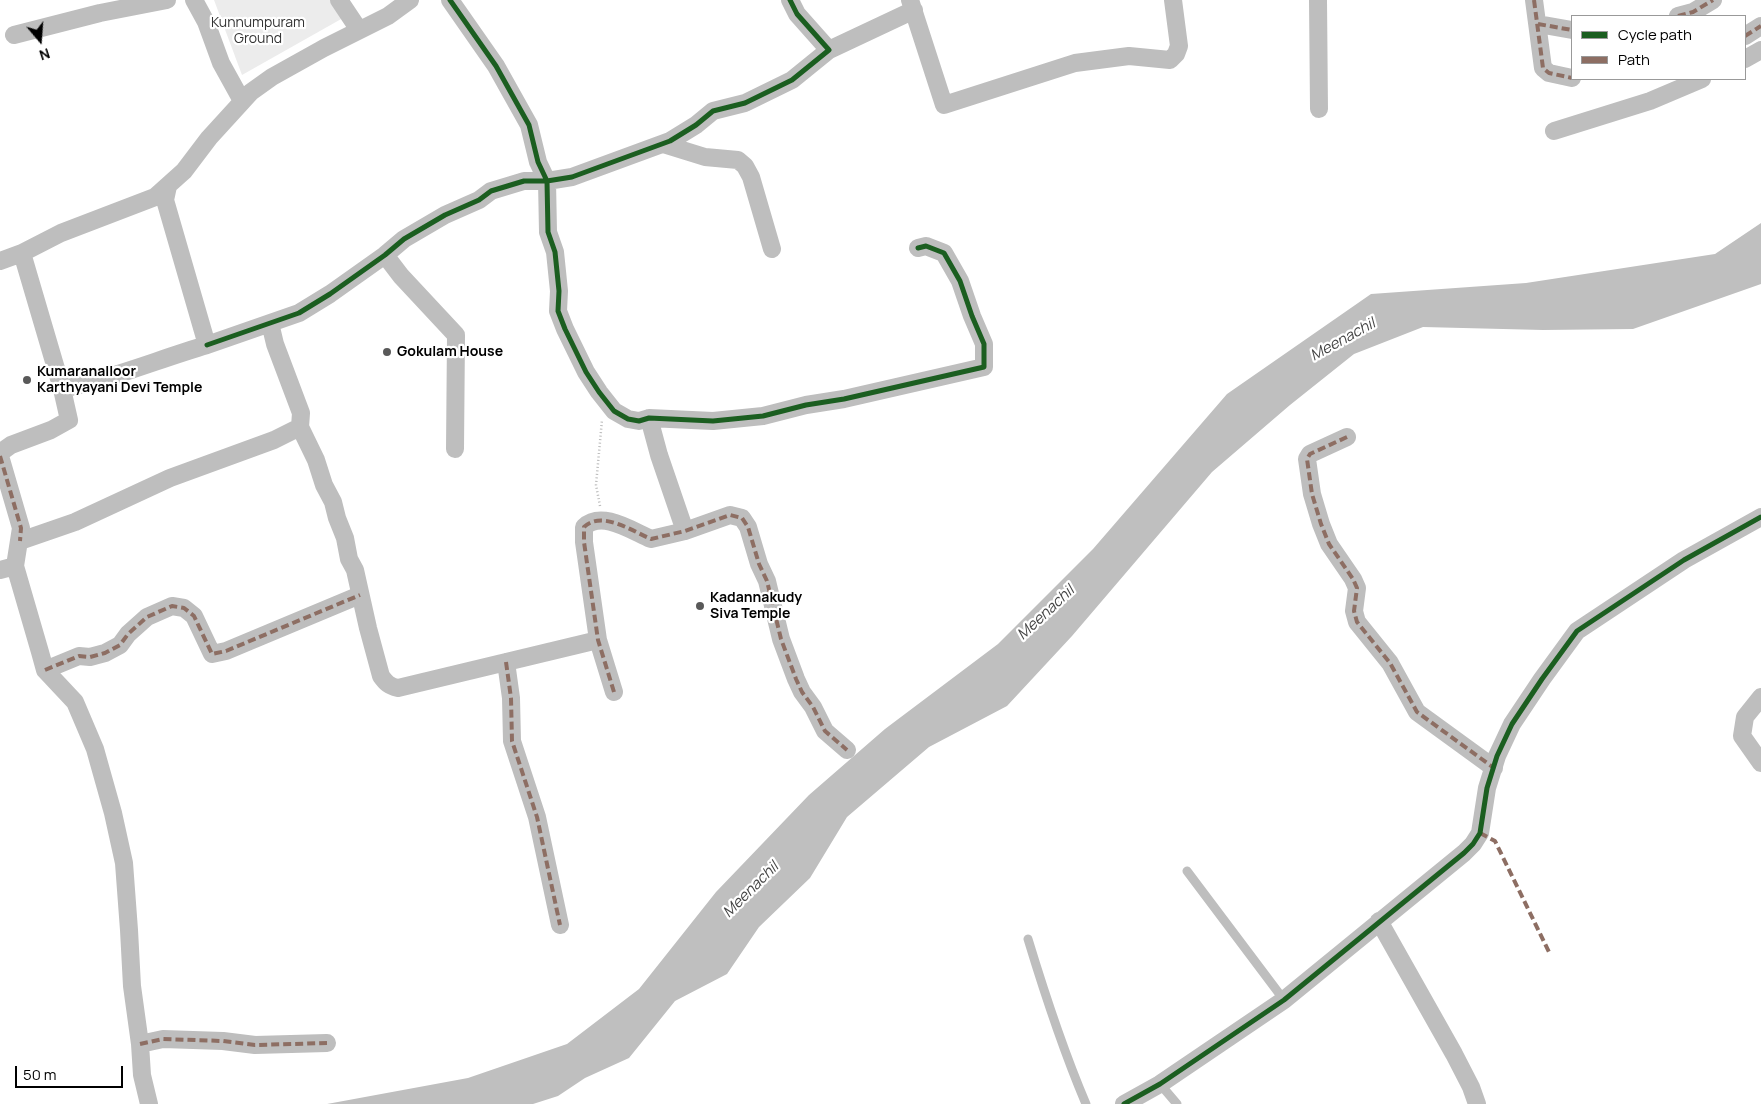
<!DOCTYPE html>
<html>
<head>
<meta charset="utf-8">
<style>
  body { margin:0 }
  #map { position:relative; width:1761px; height:1104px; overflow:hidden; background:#fff; font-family:Manrope,sans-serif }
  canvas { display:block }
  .legend { position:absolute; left:1571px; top:15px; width:175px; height:65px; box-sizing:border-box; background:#fff; border:1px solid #999; margin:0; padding:6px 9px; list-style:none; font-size:15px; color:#000 }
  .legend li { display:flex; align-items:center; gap:10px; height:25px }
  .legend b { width:25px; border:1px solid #999 }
  .north { position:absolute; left:15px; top:15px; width:50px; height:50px; -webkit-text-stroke:4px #fff; paint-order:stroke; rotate:162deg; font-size:14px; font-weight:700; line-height:20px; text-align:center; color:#000 }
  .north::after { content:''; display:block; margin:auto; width:18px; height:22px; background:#000; clip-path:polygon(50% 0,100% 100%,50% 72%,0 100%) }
  .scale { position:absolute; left:15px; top:1066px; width:108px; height:22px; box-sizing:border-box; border:2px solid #000; border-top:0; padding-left:6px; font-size:15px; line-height:18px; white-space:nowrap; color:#000; -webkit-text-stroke:4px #fff; paint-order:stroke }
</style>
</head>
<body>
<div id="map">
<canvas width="1761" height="1104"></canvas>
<ul class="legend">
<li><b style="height:6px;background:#1b5e20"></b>Cycle path</li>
<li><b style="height:6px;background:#8d6e63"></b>Path</li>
</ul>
<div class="north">N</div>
<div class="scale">50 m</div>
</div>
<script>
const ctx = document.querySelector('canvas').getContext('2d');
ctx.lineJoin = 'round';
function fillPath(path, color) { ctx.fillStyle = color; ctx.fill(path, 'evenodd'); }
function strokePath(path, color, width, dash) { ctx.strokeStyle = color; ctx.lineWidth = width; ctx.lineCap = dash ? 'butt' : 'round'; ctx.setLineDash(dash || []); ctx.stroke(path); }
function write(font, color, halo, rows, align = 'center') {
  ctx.font = font + ' Manrope,sans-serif'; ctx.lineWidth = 4.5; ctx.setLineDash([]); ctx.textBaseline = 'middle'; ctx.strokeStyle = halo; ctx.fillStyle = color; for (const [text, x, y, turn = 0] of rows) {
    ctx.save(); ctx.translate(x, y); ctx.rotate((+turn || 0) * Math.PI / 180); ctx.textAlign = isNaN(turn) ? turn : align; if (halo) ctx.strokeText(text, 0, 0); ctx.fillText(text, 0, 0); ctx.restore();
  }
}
fillPath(new Path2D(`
  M214 0H334L343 18 242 75Z`), '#ececec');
fillPath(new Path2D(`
  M1761 223V284L1633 329 1543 330 1423 327 1354 354 1290 405 1212 472 1072 636 1007 706 929 747 847 817 810 878 759 927 727 974 675 1001 629 1058 585 1078 558 1096 533 1104H327L468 1078 567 1044 639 989 716 892 809 795 885 729 998 644 1093 549 1227 394 1371 294 1526 283 1715 254Z`), '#bfbfbf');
strokePath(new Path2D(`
  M600 506 596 485 602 420`), '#b9b9b9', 2.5, [1, 2.5]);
strokePath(new Path2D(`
  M1187 871 1284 1000
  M1028 939C1045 995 1063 1050 1086 1104
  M1160 1084 1177 1104`), '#bebebe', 9);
strokePath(new Path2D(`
  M194 0 206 22 221 63 242 101
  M339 0 359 30
  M450 0 496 66 529 125 538 162 547 181 548 232 555 252 559 291 558 311 565 329 586 372 599 392 614 411 628 419 639 421 649 418 713 421 763 416 806 405 844 399 984 367V344L972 316 960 281 944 253 926 246 918 248
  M910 0 944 105 1075 63 1129 56 1170 60 1176 54 1179 46 1173 0
  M1318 0 1319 109
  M1534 0 1543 68 1549 73 1572 78
  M1678 16 1693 12 1713 0
  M1538 24 1572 30
  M14 35 100 13 167 0
  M1745 36 1761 26
  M829 50 914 10
  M1745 59 1761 50
  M1554 131 1650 101 1702 79
  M663 144 705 157 738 160 745 166 751 177 772 249
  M385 255 401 276 456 335 455 449
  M0 261 22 253
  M207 345 299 313 330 294 385 255 404 239 445 215 479 200 491 191 524 181H547L572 177 670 141 696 125 713 111 745 103 792 80 829 50 797 14 790 0
  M62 389C112 379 159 359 207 345L165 200 168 186
  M649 418 659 455 685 531
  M300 427 316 460 324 485 333 502 337 518 345 538 349 559 355 570 368 628 381 676C386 683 389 686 398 688L598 640
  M1347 437 1310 454 1307 459 1312 494 1321 524 1329 544 1353 579 1357 588 1354 611 1357 622 1390 663 1417 712 1494 768
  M0 453 11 445 51 430 69 420 62 389 22 253 61 233 155 197 184 171 209 138 251 92 272 77 324 48 388 16 410 0
  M0 456 21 528 15 566 40 652 45 670 75 702 95 749 113 813 124 863 129 930 132 986 140 1044 142 1075 149 1104
  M20 541 75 522 170 478 274 440 300 427 301 413 275 344 270 323
  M0 570 15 566
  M506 662 511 698 512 741 537 817 560 925
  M45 670 79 656 90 657 105 653 120 645 128 634 147 617 172 606 184 608 194 616 212 654 226 651 360 595
  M614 692 598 640 584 542V527C602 510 632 531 651 539L685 531 730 515 742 518 748 527 759 564 767 581 781 639 796 679 802 692 813 707 825 731 847 750
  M1761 697 1745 717 1742 736 1761 763
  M1379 921 1454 1054 1471 1087 1477 1104
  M140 1044 163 1039 223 1041 255 1045 327 1043
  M1124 1104 1160 1084 1284 1000 1464 853 1473 844 1480 833 1487 788 1497 756 1512 724 1542 679 1577 631 1684 560 1761 517`), '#bebebe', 18);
strokePath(new Path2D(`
  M1534 0 1543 68 1549 73 1572 78
  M1678 16 1693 12 1713 0
  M1538 24 1572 30
  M1745 36 1761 26
  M1347 437 1310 454 1307 459 1312 494 1321 524 1329 544 1353 579 1357 588 1354 611 1357 622 1390 663 1417 712 1494 768
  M0 456 21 528 20 541
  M506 662 511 698 512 741 537 817 560 925
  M45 670 79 656 90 657 105 653 120 645 128 634 147 617 172 606 184 608 194 616 212 654 226 651 360 595
  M614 692 598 640 584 542V527C602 510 632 531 651 539L685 531 730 515 742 518 748 527 759 564 767 581 781 639 796 679 802 692 813 707 825 731 847 750
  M1480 833 1495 841 1549 952
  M140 1044 163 1039 223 1041 255 1045 327 1043`), '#8d6e63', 4, [8, 4]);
strokePath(new Path2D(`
  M450 0 496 66 529 125 538 162 547 181 548 232 555 252 559 291 558 311 565 329 586 372 599 392 614 411 628 419 639 421 649 418 713 421 763 416 806 405 844 399 984 367V344L972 316 960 281 944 253 926 246 918 248
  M207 345 299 313 330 294 385 255 404 239 445 215 479 200 491 191 524 181H547L572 177 670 141 696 125 713 111 745 103 792 80 829 50 797 14 790 0
  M1124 1104 1160 1084 1284 1000 1464 853 1473 844 1480 833 1487 788 1497 756 1512 724 1542 679 1577 631 1684 560 1761 517`), '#1b5e20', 5);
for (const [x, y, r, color] of [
  [387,352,5,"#595959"],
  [27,380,5,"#595959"],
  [700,606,5,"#595959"]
]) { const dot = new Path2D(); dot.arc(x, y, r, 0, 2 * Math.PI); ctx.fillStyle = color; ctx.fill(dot); strokePath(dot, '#fff', 2); }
write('14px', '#333', '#fff', [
  ["Kunnumpuram",258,23],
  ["Ground",258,39]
]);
write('bold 14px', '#000', '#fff', [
  ["Gokulam House",397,352],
  ["Kumaranalloor",37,372],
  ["Karthyayani Devi Temple",37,388],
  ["Kadannakudy",710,598],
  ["Siva Temple",710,614]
], 'left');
write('italic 15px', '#444', '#fff', [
  ["Meenachil",1343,340,-29],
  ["Meenachil",1046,613,-43],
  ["Meenachil",751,890,-45]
]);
</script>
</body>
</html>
